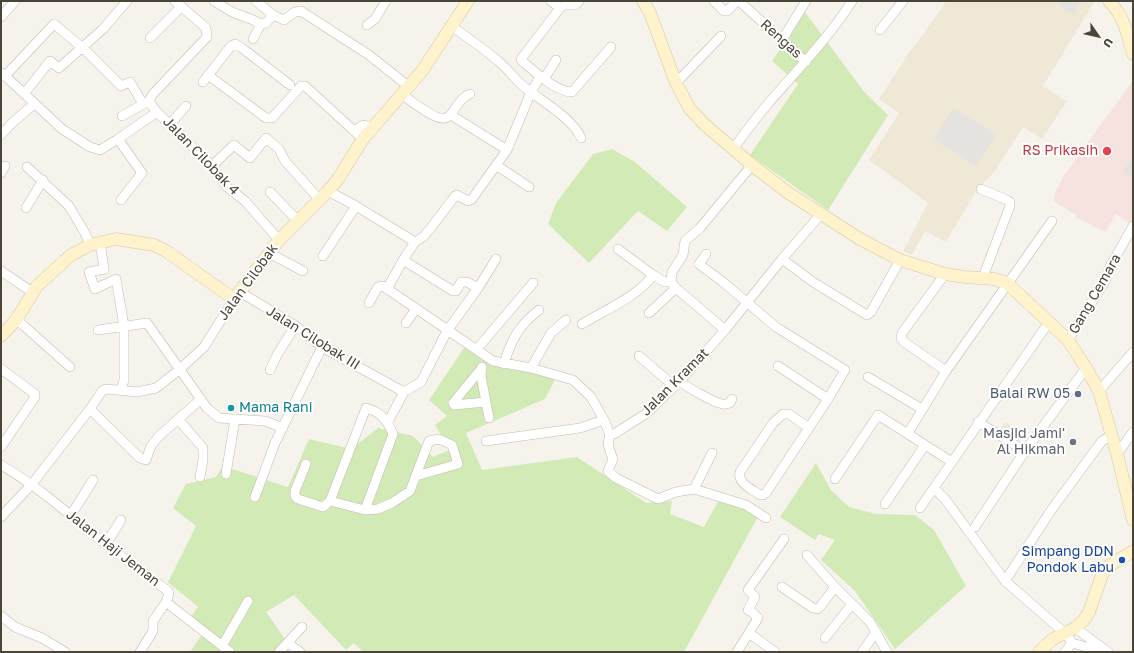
<!DOCTYPE html>
<html>
<head>
<meta charset="utf-8">
<style>
  body { margin:0 }
  #map { position:relative; width:1134px; height:653px; overflow:hidden; background:#f6f3ec; font-family:"Golos Text",sans-serif }
  canvas { display:block }
  .frame { position:absolute; inset:0; border:2px solid #4b4439; pointer-events:none }
  .north { position:absolute; left:1078px; top:16px; width:40px; height:40px; -webkit-text-stroke:3px #fff; paint-order:stroke; rotate:124deg; font-size:11px; font-weight:700; line-height:16px; text-align:center; color:#4b4439 }
  .north::after { content:''; display:block; margin:auto; width:14px; height:18px; background:#4b4439; clip-path:polygon(50% 0,100% 100%,50% 72%,0 100%) }
</style>
</head>
<body>
<div id="map">
<canvas width="1134" height="653"></canvas>
<div class="frame"></div>
<div class="north">U</div>
</div>
<script>
const ctx = document.querySelector('canvas').getContext('2d');
ctx.lineJoin = 'round';
function fillPath(path, color) { ctx.fillStyle = color; ctx.fill(path, 'evenodd'); }
function strokePath(path, color, width, dash) { ctx.strokeStyle = color; ctx.lineWidth = width; ctx.lineCap = dash ? 'butt' : 'round'; ctx.setLineDash(dash || []); ctx.stroke(path); }
function write(font, color, halo, rows, align = 'center') {
  ctx.font = font + ' "Golos Text",sans-serif'; ctx.lineWidth = 4; ctx.setLineDash([]); ctx.textBaseline = 'middle'; ctx.strokeStyle = halo; ctx.fillStyle = color; for (const [text, x, y, turn = 0] of rows) {
    ctx.save(); ctx.translate(x, y); ctx.rotate((+turn || 0) * Math.PI / 180); ctx.textAlign = isNaN(turn) ? turn : align; if (halo) ctx.strokeText(text, 0, 0); ctx.fillText(text, 0, 0); ctx.restore();
  }
}
fillPath(new Path2D(`
  M946 1H1095L1043 86 1067 101 1042 139 1023 127 995 171 976 191 946 242 925 231 912 255 903 251 928 203 869 160 899 113 879 99 910 51 923 35Z
  M1005 422 1021 432 1014 442 999 431Z`), '#efe8d6');
fillPath(new Path2D(`
  M1132 82 1133 85V223L1131 224 1116 214 1105 232 1075 217 1076 215 1053 201 1055 193 1065 174Z`), '#f6e3e0');
fillPath(new Path2D(`
  M805 12 865 93 888 115 828 210 750 155 798 84 772 61Z
  M612 149 635 162 687 207 667 231 638 211 589 263 548 224 556 203 593 154Z
  M468 342 497 361 558 374 545 399 466 433 482 470 577 457 646 503 672 501 670 514 704 527 720 498 761 511 684 652H363L354 643 346 650 294 595 266 612 285 639 277 652H190L205 630 190 618 198 607 168 582 196 526 173 508 186 484 216 477 223 466 288 487 309 439 351 449 378 428 413 436 433 457 450 450 435 425 447 416 429 400Z
  M816 463 831 490 849 507 876 514 915 515 934 530 966 586 895 649 855 591 821 560 835 540 819 534 815 540 780 517Z`), '#d2eab5');
fillPath(new Path2D(`
  M1060 1H1081L1074 14 1058 5Z
  M954 108 996 135 976 166 934 139Z
  M1133 157V178L1123 171Z`), '#e5e3e0');
const street = new Path2D(`
  M175 1 206 28 207 37 152 95 149 102 157 112 209 163 227 187 245 201 279 240
  M214 1 232 12 253 20 261 24
  M256 1 273 15 284 20 295 12 301 11 369 55 408 86
  M551 1 560 8
  M579 1 575 5H565L560 8 521 59 522 61C533 70 556 92 572 92L611 47
  M714 1 724 11H727L737 1
  M739 1 806 62
  M1 17 15 1
  M367 25 375 19 386 1
  M451 26C467 37 483 48 498 61 507 68 514 78 522 85 539 100 573 118 581 138
  M880 30 903 1
  M150 38 181 7
  M253 39 261 24 266 23 273 15
  M782 40 806 1
  M2 73 62 129 90 147 100 150 118 139 157 112
  M208 75 266 118H272L301 86H305L363 139
  M5 76 54 24 83 48 121 86 130 82 143 104
  M544 79 556 60
  M203 82 231 46 235 44 242 48 290 85
  M676 83 721 36
  M24 94 50 61 59 68 103 29 127 1
  M401 94C410 100 436 121 445 118 451 117 453 111 456 107 460 102 463 96 470 94
  M451 115 507 150
  M122 116 147 102
  M170 124 186 106
  M355 131 361 126 364 125 371 129
  M1 135 11 124 34 104
  M118 139 142 173 121 200
  M733 149C744 134 755 119 767 105 796 71 828 39 852 1
  M496 165 529 187
  M27 167 69 206 85 233 90 245
  M213 169 216 162 234 145 250 158 266 138 279 149 285 161 319 199
  M1 173 5 166
  M981 189 1007 200 1010 202V206L983 277
  M328 191 356 206 415 242
  M270 192 298 221
  M26 208 43 180
  M100 242 104 269 89 272 95 289 116 279 124 326V380L121 390
  M618 249 653 275
  M269 253 303 271
  M706 254 699 264 723 282 776 327 845 370 828 399 766 493 763 495H760C752 489 737 483 740 472L773 423 783 414H789L809 428
  M323 256 356 206
  M782 259 813 282 867 315 871 312 900 260
  M403 260 453 291H456L461 282H467L478 288
  M1 271 32 292
  M945 274 902 333 901 338 904 342 946 371
  M387 289 403 260 415 242 423 237 430 229 455 196 457 195 468 201 472 199 507 150 531 92 540 77
  M240 292 296 326 322 347 404 392
  M369 303 378 287 383 286 493 361 531 368 573 380 591 397 604 420 610 435 614 434 647 413 680 381 725 330 782 259 821 214
  M649 313 676 288
  M16 320 23 325 70 367
  M406 323 416 309
  M582 324C603 311 639 296 653 275L665 282H671
  M98 330 147 323 207 408 219 418 265 421 283 428
  M725 330 676 288 671 282 672 272 683 255 685 241 700 228 752 165
  M1068 340 1105 281 1110 267 1133 226
  M477 349 533 283
  M639 356 674 386
  M504 364C511 340 519 325 539 310
  M778 366 828 399
  M482 367 481 376 489 418
  M531 368 551 333 566 320
  M1 369 35 394V397L1 447
  M481 369 453 403 454 405 486 402
  M270 370 277 355 292 331
  M868 377 922 409
  M680 381C684 386 717 404 723 404 726 405 728 403 730 403L732 399
  M1099 391 1133 352
  M404 392 421 382 447 331 478 288 496 259
  M90 409 140 458 146 460 151 446 159 436 201 399
  M178 419 203 448V460L200 477
  M388 422 404 392
  M978 422 1025 451
  M908 433 946 371 1052 221
  M610 435C606 443 610 451 613 459L608 471 616 478 658 499 676 492 694 489 746 505 766 518
  M486 441 580 428 604 420
  M1117 454 1133 432
  M306 464 295 491V496L298 499 323 507 330 501 366 408C381 412 387 420 393 434L365 510
  M1 465C34 484 63 509 92 533 116 553 142 572 168 591L169 594 166 602 230 652
  M226 474 235 419
  M835 479 878 415 952 462
  M934 488 945 499 1005 581 1066 634 1072 643 1090 648 1095 652
  M694 489 712 453
  M255 497 275 443 322 347
  M330 501 365 510 378 509 392 503 410 491 429 441 439 439 452 445 458 464 416 476
  M885 504 925 445
  M920 508 1049 322
  M71 515 93 480
  M1 517 32 484 90 409 102 391 106 389 137 392 156 388 179 370 204 347 234 299
  M975 527 1025 451 1086 368
  M106 544 121 520
  M807 555 835 587 870 622 887 652
  M1005 581 1052 509 1096 449 1102 441 1112 435
  M782 587 813 608 817 609 820 607 835 587
  M1 616 15 627 42 638 65 652
  M1075 628 1108 652
  M749 633 775 652
  M825 638 852 604
  M288 643 300 652
  M222 646 248 601
  M140 652 153 631V621L166 602
  M279 652 302 627
  M737 652 758 618 752 612 748 610 755 597 748 590 784 539
  M862 652 876 632
  M1065 652 1072 643`);
const secondary = new Path2D(`
  M643 1 650 13 676 83 690 109 704 124 752 165 787 192 821 214 860 239 900 260 945 274 965 277 994 279 1007 283 1068 340 1086 368 1099 391 1117 454 1133 520
  M1109 1C1125 18 1127 33 1133 54
  M1 336 16 320 37 286 71 255 90 245 116 239 154 245 166 251 234 299 279 240 328 191 338 179 363 139 422 71 468 1
  M1039 652 1053 639 1075 628 1084 620 1089 612 1102 575 1107 567 1133 551`);
strokePath(street, '#c2bbae', 10);
strokePath(secondary, '#d6c79b', 13);
strokePath(street, '#fff', 9);
strokePath(secondary, '#fff3cd', 12);
for (const [x, y, r, color] of [
  [1107,151,5,"#e0444e"],
  [1078,394,4,"#5c6f8a"],
  [231,408,4,"#0f9aa8"],
  [1073,442,4,"#6b7280"],
  [1122,560,4,"#1a4fb4"]
]) { const dot = new Path2D(); dot.arc(x, y, r, 0, 2 * Math.PI); ctx.fillStyle = color; ctx.fill(dot); strokePath(dot, '#fff', 1.5); }
write('14px', '#4b4439', '#fff', [
  ["Rengas",781,39,42],
  ["Jalan Cilobak 4",201,156,46],
  ["Jalan Cilobak",248,282,-54],
  ["Gang Cemara",1095,294,-60],
  ["Jalan Cilobak III",313,338,32],
  ["Jalan Kramat",675,382,-45],
  ["Jalan Haji Jeman",113,548,38]
]);
write('14px', '#be3a42', '#fff', [
  ["RS Prikasih",1098,151]
], 'right');
write('14px', '#4e5e75', '#fff', [
  ["Balai RW 05",1070,394]
], 'right');
write('14px', '#0d838f', '#fff', [
  ["Mama Rani",239,408]
], 'left');
write('14px', '#5b616d', '#fff', [
  ["Masjid Jami'",1065,434],
  ["Al Hikmah",1065,450]
], 'right');
write('14px', '#164399', '#fff', [
  ["Simpang DDN",1114,552],
  ["Pondok Labu",1114,568]
], 'right');
</script>
</body>
</html>
